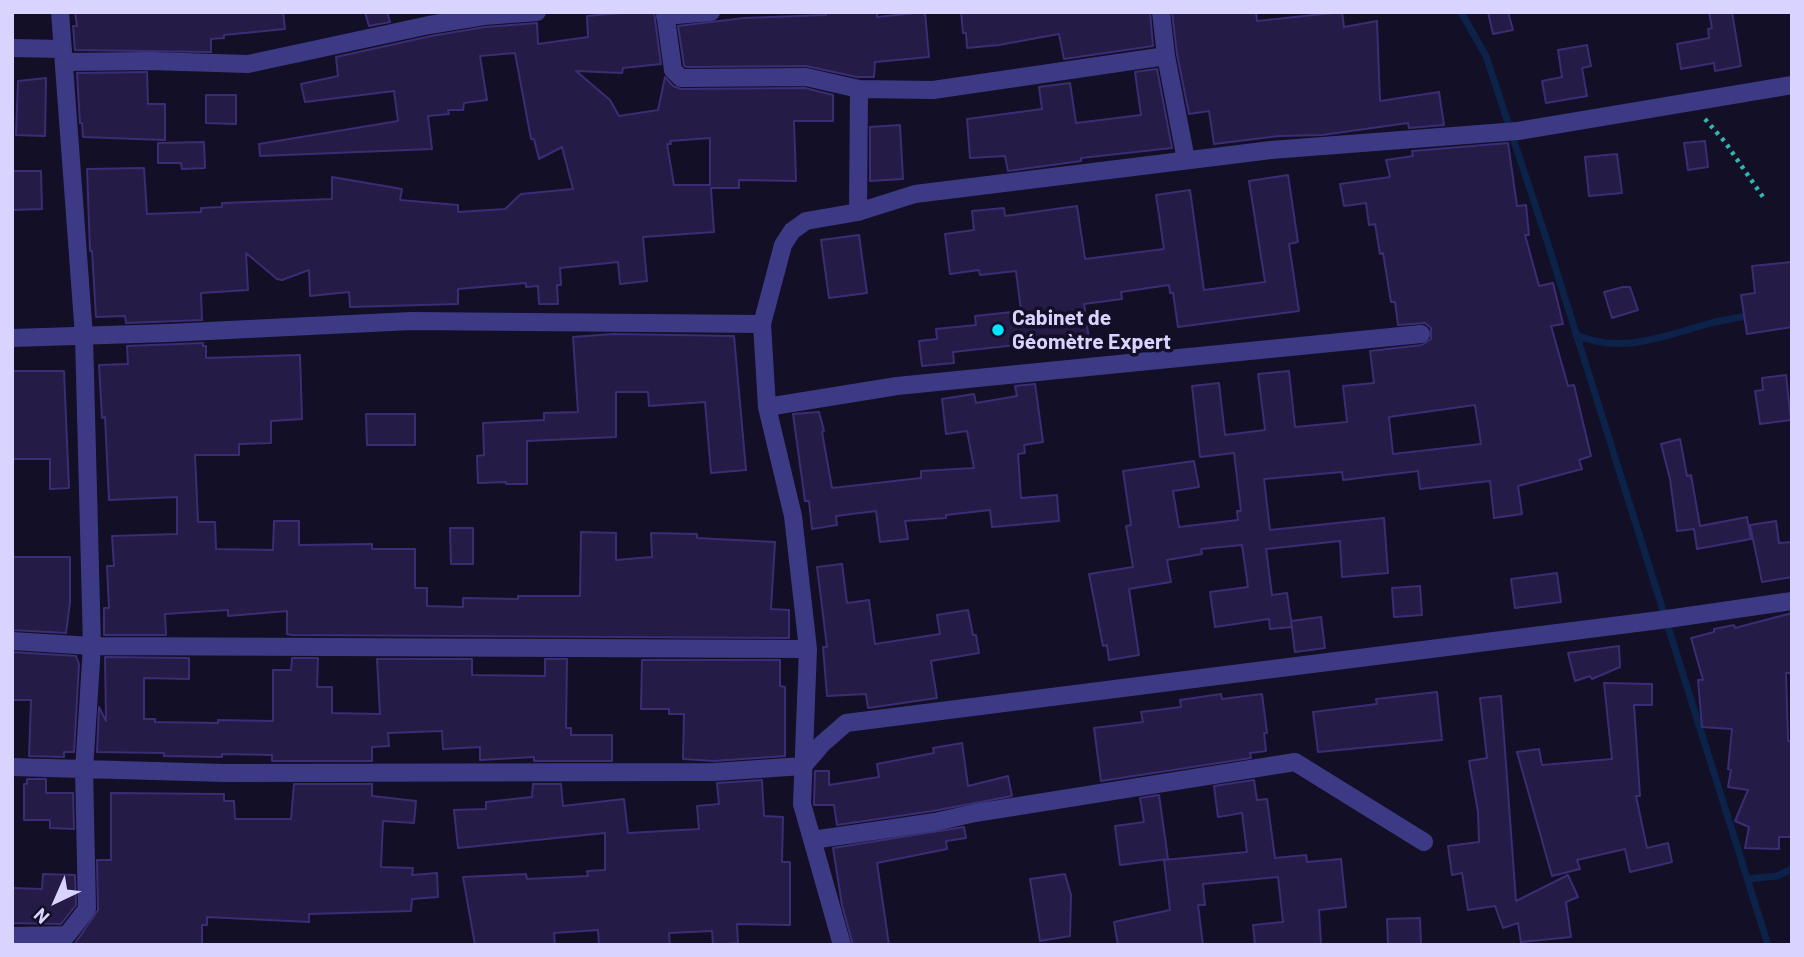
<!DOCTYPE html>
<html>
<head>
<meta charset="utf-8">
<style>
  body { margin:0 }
  #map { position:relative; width:1804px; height:957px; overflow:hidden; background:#130f26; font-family:Barlow,sans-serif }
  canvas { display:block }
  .frame { position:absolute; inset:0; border:14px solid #d9d4ff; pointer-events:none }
  .north { position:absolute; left:21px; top:866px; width:70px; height:70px; -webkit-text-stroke:5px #130f26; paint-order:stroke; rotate:224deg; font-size:19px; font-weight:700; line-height:28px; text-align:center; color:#d9d4ff }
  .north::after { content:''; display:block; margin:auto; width:24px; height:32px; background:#d9d4ff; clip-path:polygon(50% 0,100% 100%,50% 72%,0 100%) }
</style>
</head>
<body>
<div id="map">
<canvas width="1804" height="957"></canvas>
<div class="frame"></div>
<div class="north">N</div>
</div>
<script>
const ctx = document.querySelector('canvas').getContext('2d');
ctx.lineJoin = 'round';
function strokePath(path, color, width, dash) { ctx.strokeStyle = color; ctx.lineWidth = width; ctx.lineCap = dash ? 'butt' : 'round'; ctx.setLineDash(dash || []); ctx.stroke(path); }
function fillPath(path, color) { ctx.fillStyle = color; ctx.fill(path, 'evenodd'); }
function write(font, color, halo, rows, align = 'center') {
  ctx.font = font + ' Barlow,sans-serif'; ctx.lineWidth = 7; ctx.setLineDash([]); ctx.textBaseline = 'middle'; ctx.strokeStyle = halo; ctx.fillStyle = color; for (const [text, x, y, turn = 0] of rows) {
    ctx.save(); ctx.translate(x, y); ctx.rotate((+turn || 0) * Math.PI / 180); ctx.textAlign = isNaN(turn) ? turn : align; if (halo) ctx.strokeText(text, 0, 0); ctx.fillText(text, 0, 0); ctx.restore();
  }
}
strokePath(new Path2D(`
  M1461 12 1486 56 1548 244 1768 945
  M1576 335C1621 354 1661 337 1704 325 1720 320 1737 318 1753 315
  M1748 879 1777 876 1792 869`), '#0c2248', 7);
const building = new Path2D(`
  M75 12H283L285 29 224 35V38L211 39V52L75 50 73 26H77Z
  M365 12H387L390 22 369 26Z
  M632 12H654L661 64 623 68 622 73 576 71 610 100 619 116 658 110 665 77 673 86 681 89 805 88 833 95V121H794L796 181 739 180V188H711L714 232 643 237 647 281 620 284 618 262 560 268 561 285H557L558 304H539L538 286 526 287V283L458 289V304L350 307 349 292 310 296 309 270 282 280 277 279 246 253 248 290 201 293 202 320 126 323 125 316 96 317 92 251H90L87 169 144 168 147 214 201 212V208L222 207V203L332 199V177L402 189 400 200 458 205V212L505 209 521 194 573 189 562 147 539 159 534 139H531L515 53 480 56 487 100 464 103 463 110H448L449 114 428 116 432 149 260 156 259 144 398 121 394 91 305 102 301 84 338 76 336 57 431 36 485 27 537 23 538 44 588 37 587 16ZM710 138V185H674L667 144H671L670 141Z
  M826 12H877V17L925 12 929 57 875 62 874 77H857L806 66 686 67 684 65 678 26 744 18 826 15Z
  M961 12H1150L1153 46 1064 59 1059 34 999 45 967 48 966 33H963Z
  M1172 12H1256L1257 21 1342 12 1344 27 1377 21 1380 101 1439 92 1444 125 1409 128 1408 123 1322 135 1279 136 1214 144 1209 111 1189 114 1177 54Z
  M1488 12H1508L1513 30 1493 34Z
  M1709 12H1732L1741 66 1715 71 1714 63 1681 69 1677 44 1709 38 1708 29 1712 28Z
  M1587 45 1591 66 1582 68 1587 96 1546 103 1542 81 1562 77 1558 50Z
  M1157 69 1172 148 1081 158V161L1008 171 1005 156 970 158 967 119 1042 109 1039 87 1070 83 1076 123 1141 115 1135 72Z
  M147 72 148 104H165V140L83 137 82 123H80L77 73Z
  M46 78 45 136 16 135 18 81Z
  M206 95H236V124L206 123Z
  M900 125 903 179 870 181V127Z
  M1705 141 1708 167 1688 170 1684 143Z
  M204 142 205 168 182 169 181 163H158V143Z
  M1508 143 1517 206 1526 205 1529 235H1525L1539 286 1553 283 1563 324 1551 326 1568 386 1574 385 1591 456 1579 460 1582 469 1518 486 1522 514 1494 518 1490 481 1420 489 1418 471 1343 480 1342 472 1264 479 1270 530 1384 518 1388 573 1342 577 1340 541 1266 549 1272 595 1287 593 1292 627 1270 629 1269 619 1215 627 1210 592 1248 587 1242 545 1201 549 1202 554 1167 560 1171 582 1129 589 1139 655 1109 660 1107 645 1103 646 1089 574 1133 567 1126 526 1131 525 1123 471 1194 461 1199 487 1173 491 1179 527 1238 520 1237 511H1241L1234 453 1200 457 1192 386 1219 383 1225 435 1265 430 1258 374 1289 371 1295 427 1347 422 1343 386 1374 383 1370 351 1422 345 1431 339V328L1425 323 1398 325 1395 302H1391L1383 253 1380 254 1375 224 1369 225 1366 203 1344 206 1340 184 1390 177 1386 160 1413 156 1412 151ZM1475 405 1481 444 1393 454 1389 417Z
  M1617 154 1622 193 1589 196 1585 157Z
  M12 171H41L42 209 12 210Z
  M1288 175 1298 242 1289 244 1299 311 1178 327 1173 293H1170L1169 285 1121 292 1122 299 1084 304 1090 346 1053 351 1052 341 953 352 954 363 922 366 919 341 937 339 936 329 976 325 975 316 1021 311 1016 271 980 275 979 270 950 274 945 234 974 230 972 211 1004 208 1005 216 1077 206 1085 259 1164 249 1156 195 1190 190 1204 290 1265 282 1249 181Z
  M859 235 867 293 829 298 821 240Z
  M1792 262V327L1747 334 1741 295 1755 293 1752 266Z
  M1623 287H1630L1638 310 1612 318 1604 292Z
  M613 334 734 336 746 470 711 473 705 402 649 406 648 392H616V437L527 441V484H506V482L478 483 477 456 484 455 483 423 544 420V413L578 412 573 337Z
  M203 343V346H206V358L300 355 302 419 271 421V443L239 444V455H195L198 522H215L216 549 273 550 274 521H299V545L372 544V549H415V588H427V606L463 607V598L518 599V596H580L581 532 616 533V560L652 557 651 533 697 534V538L775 542 771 609 789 610V638L292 635 287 634V611L228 616V610L165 614 166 635H104V608H109L107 566H114L112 536 177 534V497L109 500 105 417 102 418 99 365 128 364 127 346Z
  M12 371H64L69 488 50 489V459H12Z
  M1786 375 1791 420 1760 424 1755 391 1763 390 1762 378Z
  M1035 384 1043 442 1024 445 1025 453 1018 454 1021 498 1057 495 1059 521 992 527 990 510 946 515V518L905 521 908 539 880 542 876 511 836 516 837 525 812 529 809 501H805L793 414 819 412 824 431 822 432 832 488 921 478V471L974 468 967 431 946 434 942 399 974 394 976 403 1017 396 1015 386Z
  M366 414H415V445H367Z
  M1680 439 1687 476 1691 475 1700 526 1747 517 1751 539 1697 549 1694 529 1677 531 1670 479 1661 444Z
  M1776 521 1779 543 1792 542V577L1762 582 1750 525Z
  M450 528H473V564H451Z
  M12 557H70V602L66 633 12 630Z
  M842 564 847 603 869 600 875 644 940 634 937 615 968 610 973 635H976L979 653 931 661 937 698 868 708 866 694 827 696 823 647H827L817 567Z
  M1557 573 1561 602 1515 608 1511 579Z
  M1420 586 1422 615 1394 617 1392 588Z
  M1792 613V673H1786L1788 741H1792V837H1779V849L1745 848 1749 827 1735 821 1748 790 1728 787 1731 770 1728 769 1732 729 1702 727 1698 680H1703L1691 638 1714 632V629L1734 625 1735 628Z
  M1321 617 1325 648 1295 652 1291 621Z
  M1619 646 1620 667 1592 679 1590 676 1575 681 1568 653Z
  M12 652 76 656 79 664 74 752H64V757L29 756 31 700H12Z
  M105 657 189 658V679L144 678V719H155V722L218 723V720L273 721V670H291L292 658H318L317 687H332V713L380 714 377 659H472V675L545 676V659H567L566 728H571V735H612V761H534V757L480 760V747L443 749 442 731 388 733 389 746 372 747V761H272V755L222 754V757L164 756V753L97 752 99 707 106 721Z
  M642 660H780V686L785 687V756L714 761 683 759 684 714H669V709H641Z
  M1604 683 1652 684V705H1634L1640 796H1636L1647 848 1668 843 1672 862 1630 872 1625 849 1577 860 1580 869 1552 876 1517 752 1539 749 1542 765 1612 759Z
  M1437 692 1442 740 1318 752 1313 712 1377 704 1376 699Z
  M1221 694 1222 699 1262 694 1267 733H1264L1266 751 1250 753 1251 758 1101 781 1094 728 1143 722 1141 712 1181 707 1180 700Z
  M1501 696 1516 901 1568 875 1578 897 1566 902 1571 937 1521 942 1518 923 1503 928 1495 906 1468 910 1462 873 1452 875 1448 846 1479 842 1478 812 1469 761 1487 758 1480 698Z
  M962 743 968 786 1008 776 1012 796 933 811 837 825 834 805H814L815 771H829V785L879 777 877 764 934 753 933 748Z
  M27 779H46V793H73L74 829 50 828V820H24V784H27Z
  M762 780 764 816 783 817 782 862H790V925L737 924 738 943 713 945 712 931 669 933 670 945H599L598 930 554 933 555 945H475L463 877 526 874 527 879 588 876 587 871 605 870V833L458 848 454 810 486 809V802L532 797 533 784H561L563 806 624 799 628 833 699 829 697 806 719 804 717 783Z
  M1254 780 1257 800 1267 799 1275 858 1306 855 1307 862 1341 859 1346 907 1319 910 1321 945H1255L1253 925 1283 922 1278 877 1203 884 1205 905H1198L1203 945H1118L1114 922 1170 910 1164 860 1247 852 1242 813 1218 817 1214 786Z
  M294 784H372V796L416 801 414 823 383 821 381 867 413 868 412 875 437 873 438 897 412 899 411 911 309 914V922L207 917V925H202V945H74L98 910 97 860H111V793L224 794V801H234L235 819H291Z
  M1159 795 1168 859 1120 865 1115 826 1144 822 1140 798Z
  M964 827 966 838 946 841 947 849 877 863 889 945H853L842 905 833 848Z
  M43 874 75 875 76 905 61 924 12 923V888L42 889Z
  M1065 874 1071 895 1070 936 1040 941 1030 879Z
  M1420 918 1421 945H1388L1387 919Z`);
fillPath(building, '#241b47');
strokePath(building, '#3b2d73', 2);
strokePath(new Path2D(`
  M1705 119 1725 142 1763 197`), '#2fb8b0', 4.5, [3.5, 5]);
strokePath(new Path2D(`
  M665 12 673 70 681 78 806 77 859 89 858 212
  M1161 12 1166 56 1186 160
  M665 16 711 12
  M12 48 63 49
  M64 62 150 61 248 64 429 25 484 16 537 12
  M859 89 933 90 1166 56
  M1421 334 897 386 767 407 762 324 783 245 792 231 806 221 858 212 915 194 1271 150 1518 131 1792 85
  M12 338 168 333 411 321 762 324
  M767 407 793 516 808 649 802 804 842 945
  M12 641 92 646 808 649
  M12 767 225 773 714 772 803 766 822 744 846 723 1660 620 1792 601
  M812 840 935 822 975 813 1295 762 1424 842
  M12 936 67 935 87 909 84 770 92 646 84 336 60 12`), '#3d3a85', 18);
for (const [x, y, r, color] of [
  [998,330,7,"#00e5ff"]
]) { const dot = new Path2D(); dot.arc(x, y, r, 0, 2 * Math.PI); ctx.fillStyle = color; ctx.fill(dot); strokePath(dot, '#130f26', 2.5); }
write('bold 21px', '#d9d4ff', '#130f26', [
  ["Cabinet de",1012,318],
  ["Géomètre Expert",1012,342]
], 'left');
</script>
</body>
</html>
